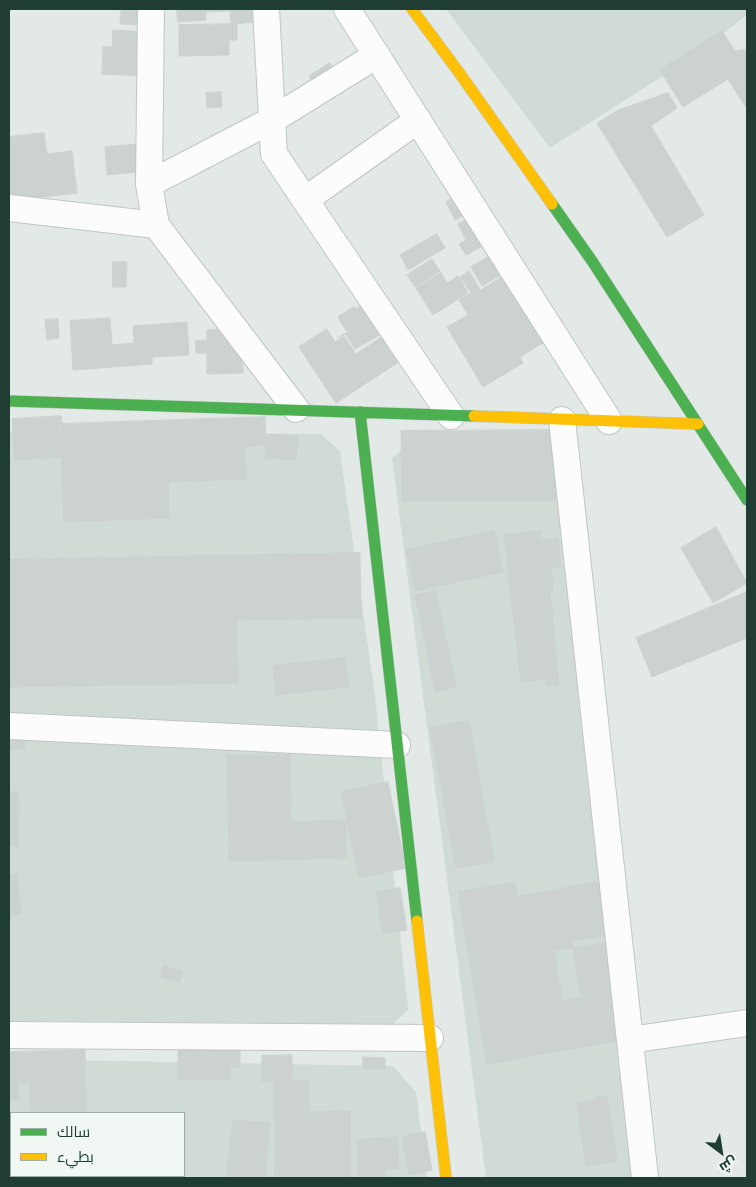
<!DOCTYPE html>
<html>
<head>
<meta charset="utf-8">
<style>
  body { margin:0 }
  #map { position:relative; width:756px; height:1187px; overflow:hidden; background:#e3e9e6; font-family:"Noto Sans",Cairo,sans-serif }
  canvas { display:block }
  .frame { position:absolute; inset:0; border:10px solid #203d33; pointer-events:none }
  .legend { position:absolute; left:10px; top:1112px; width:175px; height:65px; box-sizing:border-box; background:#f1f8f4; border:1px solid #9dada7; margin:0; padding:6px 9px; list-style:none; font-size:15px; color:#203d33 }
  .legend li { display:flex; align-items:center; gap:10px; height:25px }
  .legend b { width:25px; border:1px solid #9dada7 }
  .north { position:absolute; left:696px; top:1127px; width:50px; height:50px; -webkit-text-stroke:4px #f1f8f4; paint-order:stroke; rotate:149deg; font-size:14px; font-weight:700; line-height:20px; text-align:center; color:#203d33 }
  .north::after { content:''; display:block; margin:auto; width:18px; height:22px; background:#203d33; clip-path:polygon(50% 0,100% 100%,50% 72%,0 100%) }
</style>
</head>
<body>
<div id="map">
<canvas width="756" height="1187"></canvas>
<div class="frame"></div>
<ul class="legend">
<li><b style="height:6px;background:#4caf50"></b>سالك</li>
<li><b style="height:6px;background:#ffc107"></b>بطيء</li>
</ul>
<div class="north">ش</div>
</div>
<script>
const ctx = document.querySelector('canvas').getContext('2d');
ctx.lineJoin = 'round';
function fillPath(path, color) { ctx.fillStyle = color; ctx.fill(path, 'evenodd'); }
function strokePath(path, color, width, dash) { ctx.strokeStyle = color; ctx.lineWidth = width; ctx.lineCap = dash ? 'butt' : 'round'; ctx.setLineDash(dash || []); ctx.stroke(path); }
fillPath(new Path2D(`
  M446 9H747V15L691 58 550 148Z
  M9 431 321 434 340 451 375 695 408 1010 393 1024 9 1021Z
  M411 442 551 448 642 1178H486L392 458Z
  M9 1059 393 1066 416 1092 427 1178H9ZM11 1113H184V1176H11Z`), '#d0dbd6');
const building = new Path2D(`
  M99 9H130V10L147 11 146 25 120 24 121 10Z
  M177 9H272V21L231 24 230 11 206 12V20L178 22Z
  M237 24V40H229V55L179 56V25Z
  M113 30 145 32 143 76 102 74 103 47H112Z
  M722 31 735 51 747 49V109L728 79 683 107 660 70Z
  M330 63 343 82 322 96 309 76Z
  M221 92 222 107 207 108 206 93Z
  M668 93 677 108 651 126 704 215 667 237 597 123 619 110Z
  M44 133 47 154 72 151 77 193 9 201V137Z
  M143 144 145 171 107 175 105 147Z
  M467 191 477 208 455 220 446 202Z
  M479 213 494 240 466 255 459 244 466 240 458 224Z
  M437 234 445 248 408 270 400 255Z
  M499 251 510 270 482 286 471 267Z
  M432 259 440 271 415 287 407 275Z
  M113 262H127L126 287H113Z
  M515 269 551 338 520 357 523 363 483 387 447 327 468 315 459 300 471 293 460 277 469 271 480 290Z
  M441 273 447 283 458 276 468 293 433 315 416 288Z
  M370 300 388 330 355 349 346 334 337 338 364 323 356 309Z
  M354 307 363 323 347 332 338 317Z
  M110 318 112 345 134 343 133 326 187 322 189 355 152 357V364L73 370 70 321Z
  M58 319 59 338 47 340 45 320Z
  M242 329 243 373 207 374V353H196L195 341 207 340V330Z
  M327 329 335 342 344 336 356 354 383 336 408 356 336 403 299 347Z
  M61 416 63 457 15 460 12 419Z
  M265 417 266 445 245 446 246 479 168 482 169 518 64 522 60 424Z
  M554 430 555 500 402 501 401 431Z
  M268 434 298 436 296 460 266 458Z
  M716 527 747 583 713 603 681 548Z
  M494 531 503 572 415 591 406 550Z
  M540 531 541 540 558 538 561 567 551 568 553 591 550 592 559 685 546 686 545 679 521 682 504 535Z
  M360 553 361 618 237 620 238 683 9 687V560Z
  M436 591 456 687 435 692 415 595Z
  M747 592V638L652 677 636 638Z
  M345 658 349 687 276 695 273 666Z
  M469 721 494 861 456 868 430 728Z
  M21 726 25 748 9 751V729Z
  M290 755 291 822 346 820V858L229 861 227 756Z
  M388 782 406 868 359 878 341 792Z
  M9 792H19L18 846H9Z
  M17 874 21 914 9 915V875Z
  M604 881 613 934 572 941 581 997 619 991 627 1039 487 1064 458 892 515 882 518 896Z
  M400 888 407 930 383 934 376 893Z
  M605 943 612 993 562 1001 554 951Z
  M164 966 183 972 179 982 161 977Z
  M240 1047V1067H230V1079L178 1080V1048Z
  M85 1050 86 1113H31L30 1083H18L19 1100H9V1052Z
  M292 1055V1081H308L309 1112 350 1111 351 1178H275L274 1081 262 1082V1056Z
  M363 1057 385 1058V1069H363Z
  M607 1096 617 1161 586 1166 577 1103 595 1100V1098Z
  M233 1120 270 1123 265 1178H227Z
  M425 1132 432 1170 409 1175 402 1137Z
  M397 1137 399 1168 385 1169 386 1178H359L357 1140Z
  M31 1176H87V1178H31Z`);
fillPath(building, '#ccd2cf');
strokePath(building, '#cbd2cf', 1);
const street = new Path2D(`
  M151 9 149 184 156 225
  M266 9 274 154 451 416
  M347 9 609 421
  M149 184 272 120 377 55
  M305 200 418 120
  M9 208 156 225 296 409
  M562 420 645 1178
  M9 726 397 745
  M9 1035 430 1038
  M630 1040 747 1023`);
const fast = new Path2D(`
  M552 204 592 261 747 500
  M9 401 474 416
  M360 412 417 921`);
const slow = new Path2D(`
  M412 9 458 71 552 204
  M474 416 698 424
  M417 921 446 1178`);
strokePath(street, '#c0c6c3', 28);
strokePath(fast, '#bec7c3', 12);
strokePath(slow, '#bec7c3', 12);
strokePath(street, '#fbfcfb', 26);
strokePath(fast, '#4caf50', 11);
strokePath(slow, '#ffc107', 11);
</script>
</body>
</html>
